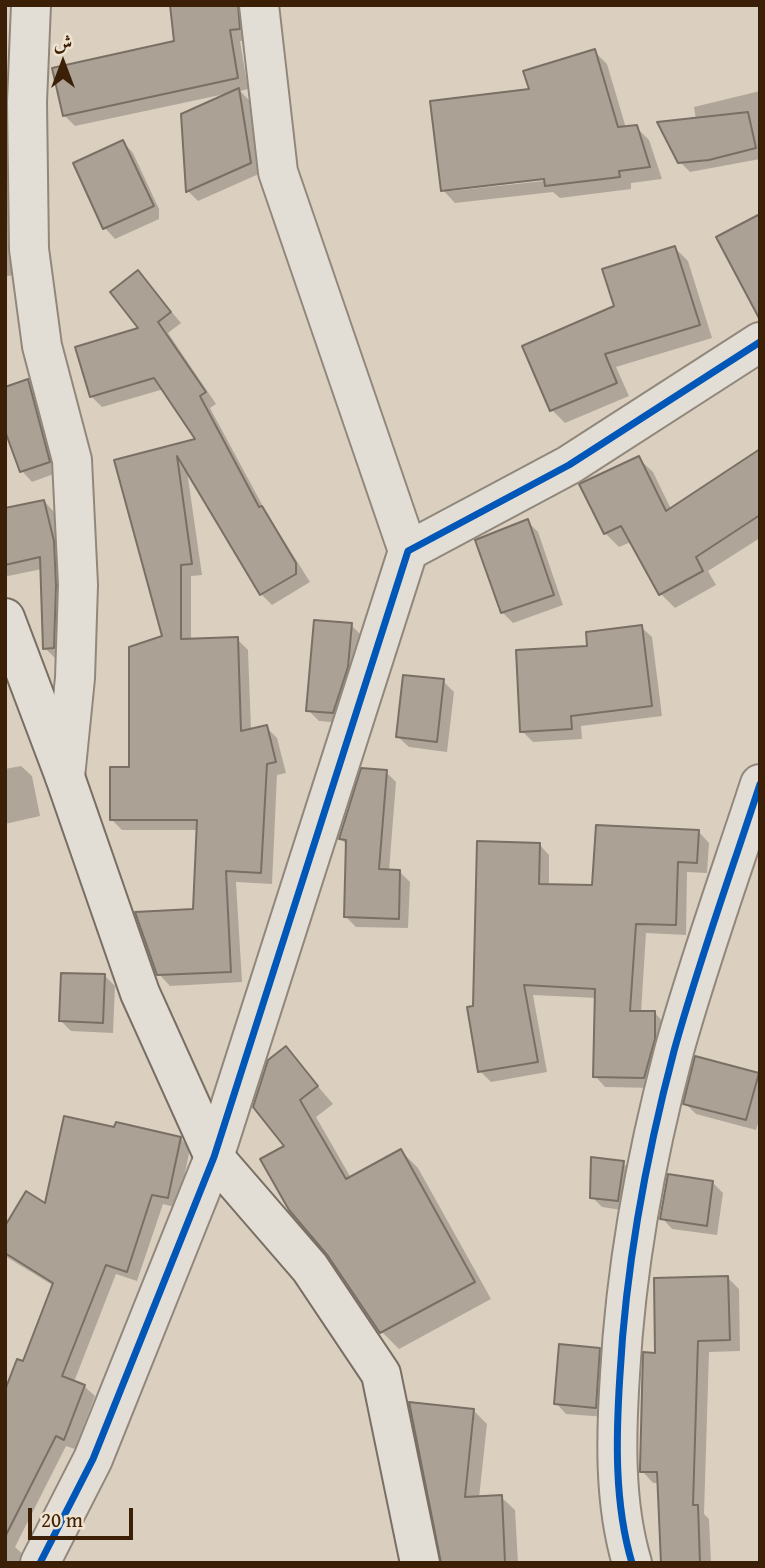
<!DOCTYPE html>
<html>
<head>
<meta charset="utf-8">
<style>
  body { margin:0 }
  #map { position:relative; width:765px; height:1568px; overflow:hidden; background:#dbd0c0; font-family:"Gentium Book Plus",Amiri,serif }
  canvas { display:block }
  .frame { position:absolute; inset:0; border:7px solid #3b1f07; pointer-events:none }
  .north { position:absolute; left:28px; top:28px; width:70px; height:70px; -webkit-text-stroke:5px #efe2ce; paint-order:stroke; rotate:0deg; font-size:19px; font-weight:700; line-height:28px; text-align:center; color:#3b1f07 }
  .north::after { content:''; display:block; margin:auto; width:24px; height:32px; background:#3b1f07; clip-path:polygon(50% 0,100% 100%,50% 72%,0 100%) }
  .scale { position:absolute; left:28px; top:1508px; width:105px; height:32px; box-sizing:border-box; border:4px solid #3b1f07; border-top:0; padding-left:9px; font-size:21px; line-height:24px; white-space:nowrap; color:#3b1f07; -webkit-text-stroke:5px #efe2ce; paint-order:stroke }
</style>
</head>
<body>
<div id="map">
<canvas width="765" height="1568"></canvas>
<div class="frame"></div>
<div class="north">ش</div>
<div class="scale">20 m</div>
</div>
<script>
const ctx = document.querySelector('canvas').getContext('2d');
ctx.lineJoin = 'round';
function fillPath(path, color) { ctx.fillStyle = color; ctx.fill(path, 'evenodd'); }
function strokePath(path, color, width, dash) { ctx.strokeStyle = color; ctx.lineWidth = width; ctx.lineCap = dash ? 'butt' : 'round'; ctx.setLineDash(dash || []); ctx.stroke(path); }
fillPath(new Path2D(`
  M172 5H252L250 40 240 41 248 89 240 91 249 100 261 173 198 201 188 191 182 115 225 94 75 126 64 115 175 42Z
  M594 51 607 64 626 128 636 127 649 140 662 179 631 183V189L560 198 553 192 455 203 443 190 531 91ZM553 177V180L451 191V188Z
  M760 91V159L690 172 680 162 696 120 694 107Z
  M5 126 16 161 5 165Z
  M123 142 133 153 159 209V219L115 239 105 228Z
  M5 183 16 193 19 273 5 277Z
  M675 248 688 261 712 338 616 367 629 396 565 423 552 410 524 347 616 307Z
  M138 272 181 323 168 333 216 404 210 408 266 512 310 582 272 605 261 594 187 471 202 575 191 576V640L237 639 248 650 251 730 266 727 277 738 286 773 277 775 272 884 236 882 242 982 170 986 159 974 194 911 198 830H122L111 819 131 769 165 638 116 461 198 440 164 389 102 407 91 396 141 329Z
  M28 381 38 392 59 472 32 482 22 471Z
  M760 451V538L708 571 716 585 675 608 661 594 631 542 619 547 605 533 638 458 653 472 671 509Z
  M44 501 54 512 64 552V658H55L45 648 42 569 8 576 5 574V510Z
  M527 521 538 532 563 605 513 623 502 612Z
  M351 625 361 635 344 723 319 721 308 710Z
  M641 627 652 637 662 716 581 726 582 739 533 742 522 731 589 648Z
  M443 681 454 692 447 752 409 747 398 737Z
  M21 766 32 776 40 816 5 824V769Z
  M386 772 396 782 389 871 400 872 410 882 408 928 356 927 346 917 348 846 341 839Z
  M699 832 709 843 707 873 687 872 686 935 646 933 641 1013H655L665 1024 655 1088 605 1087 595 1076 597 998 533 995 547 1072 491 1082 480 1071 475 1008 539 844 549 855V886L594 887Z
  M104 975 115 986 113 1033 71 1031 61 1021Z
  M286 1049 333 1104 316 1117 351 1178 401 1151 418 1168 491 1299 399 1349 382 1332 330 1255 286 1147Z
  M758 1075 760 1117 756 1130 696 1114 685 1103Z
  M116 1129 179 1137 190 1148 178 1208 163 1204 137 1281 116 1274 74 1382 84 1386 95 1396 75 1449 66 1446 15 1547 27 1558 25 1563H5V1395L24 1363 54 1286 5 1256V1229L47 1206Z
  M623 1163 633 1173 628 1211 602 1207 592 1197Z
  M712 1182 723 1193 717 1235 672 1229 662 1218Z
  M728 1278 739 1289 740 1351 709 1352 704 1514 709 1519 711 1563H662L660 1483H653L642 1471 657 1355Z
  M599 1349 610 1360 606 1417 566 1414 556 1403Z
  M474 1411 487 1424 479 1498 501 1497 515 1510 518 1563H443Z`), '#0003');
const building = new Path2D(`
  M170 5H238L240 29 230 30 238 78 63 116 52 68 174 41Z
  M595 49 618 127 637 125 650 167 619 171 620 177 545 186 544 179 441 191 430 101 529 89 523 71Z
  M239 88 251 163 186 192 181 114Z
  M748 112 756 148 709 160 678 163 657 122Z
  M123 140 154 206 103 229 73 163Z
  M760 214V320L716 237Z
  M675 246 700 325 605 354 617 383 550 411 522 346 614 306 602 269Z
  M138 270 171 312 158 322 206 392 200 396 259 507 262 506 296 563V574L260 595 177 456 192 564 181 565V639L238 637 241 731 267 725 276 762 267 764 261 873 226 871 231 972 157 975 135 912 193 909 197 820H110V767H129V647L162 636 114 460 195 439 154 378 90 397 75 347 138 328 110 292Z
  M28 379 50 462 20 472 5 431V387Z
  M760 449V515L696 557 703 571 659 595 621 526 604 534 579 484 639 456 666 511Z
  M44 500 54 541 56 585 54 648 43 649 40 557 5 565V508Z
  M528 519 554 595 501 613 475 540Z
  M314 620 352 623 348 667 333 713 306 711Z
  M642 625 652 706 571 716 572 729 520 732 516 650 587 646 586 632Z
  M403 675 444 679 437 742 396 737Z
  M361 768 387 770 379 869 400 870 399 919 344 917 346 840 339 839Z
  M596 825 699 830 697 863 678 862 676 925 636 924 630 1011H655V1039L644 1078 593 1077 595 989 524 985 538 1062 478 1072 467 1007 473 1006 477 841 540 843 539 884 592 885Z
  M61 973 105 974 103 1023 59 1021Z
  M286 1046 318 1086 300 1100 346 1179 401 1149 475 1282 380 1333 328 1256 289 1210 260 1159 284 1146 253 1107 268 1060Z
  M695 1056 759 1073 746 1120 683 1104Z
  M64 1116 114 1127 116 1122 181 1137 168 1198 152 1195 127 1272 106 1265 62 1376 85 1385 64 1440 56 1436 5 1537V1390L17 1359 23 1361 53 1283 5 1253V1226L26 1191 45 1203Z
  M591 1157 624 1161 618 1201 590 1198Z
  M668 1174 713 1181 707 1226 660 1219Z
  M728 1276 730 1340 698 1341 693 1505H698L700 1563H661L657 1472H640V1468L643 1352 655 1353 654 1278Z
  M559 1344 600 1348 596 1408 554 1404Z
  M409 1402 474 1409 465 1497 502 1495 505 1563H441Z`);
fillPath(building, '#aba195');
strokePath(building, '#7a6f64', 2);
const street = new Path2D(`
  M31 5 27 102 29 249 42 346 72 460 78 585 75 678 65 777
  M259 5 278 172 408 551
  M40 1563 93 1459 214 1157 408 551 569 465 760 342
  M632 1563C614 1503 616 1436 620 1374 626 1265 646 1157 674 1051 699 961 731 873 760 784`);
const secondary = new Path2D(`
  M5 618 65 777 140 993 214 1157 310 1268 381 1374 420 1563`);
strokePath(street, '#91877b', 42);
strokePath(secondary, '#7a6f64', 42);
strokePath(street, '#e3ded5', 38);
strokePath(secondary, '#e3ded5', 38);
strokePath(new Path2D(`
  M40 1563 93 1459 214 1157 408 551 569 465 760 342
  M632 1563C614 1503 616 1436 620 1374 626 1265 646 1157 674 1051 699 961 731 873 760 784`), '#0057b8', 7);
</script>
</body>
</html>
